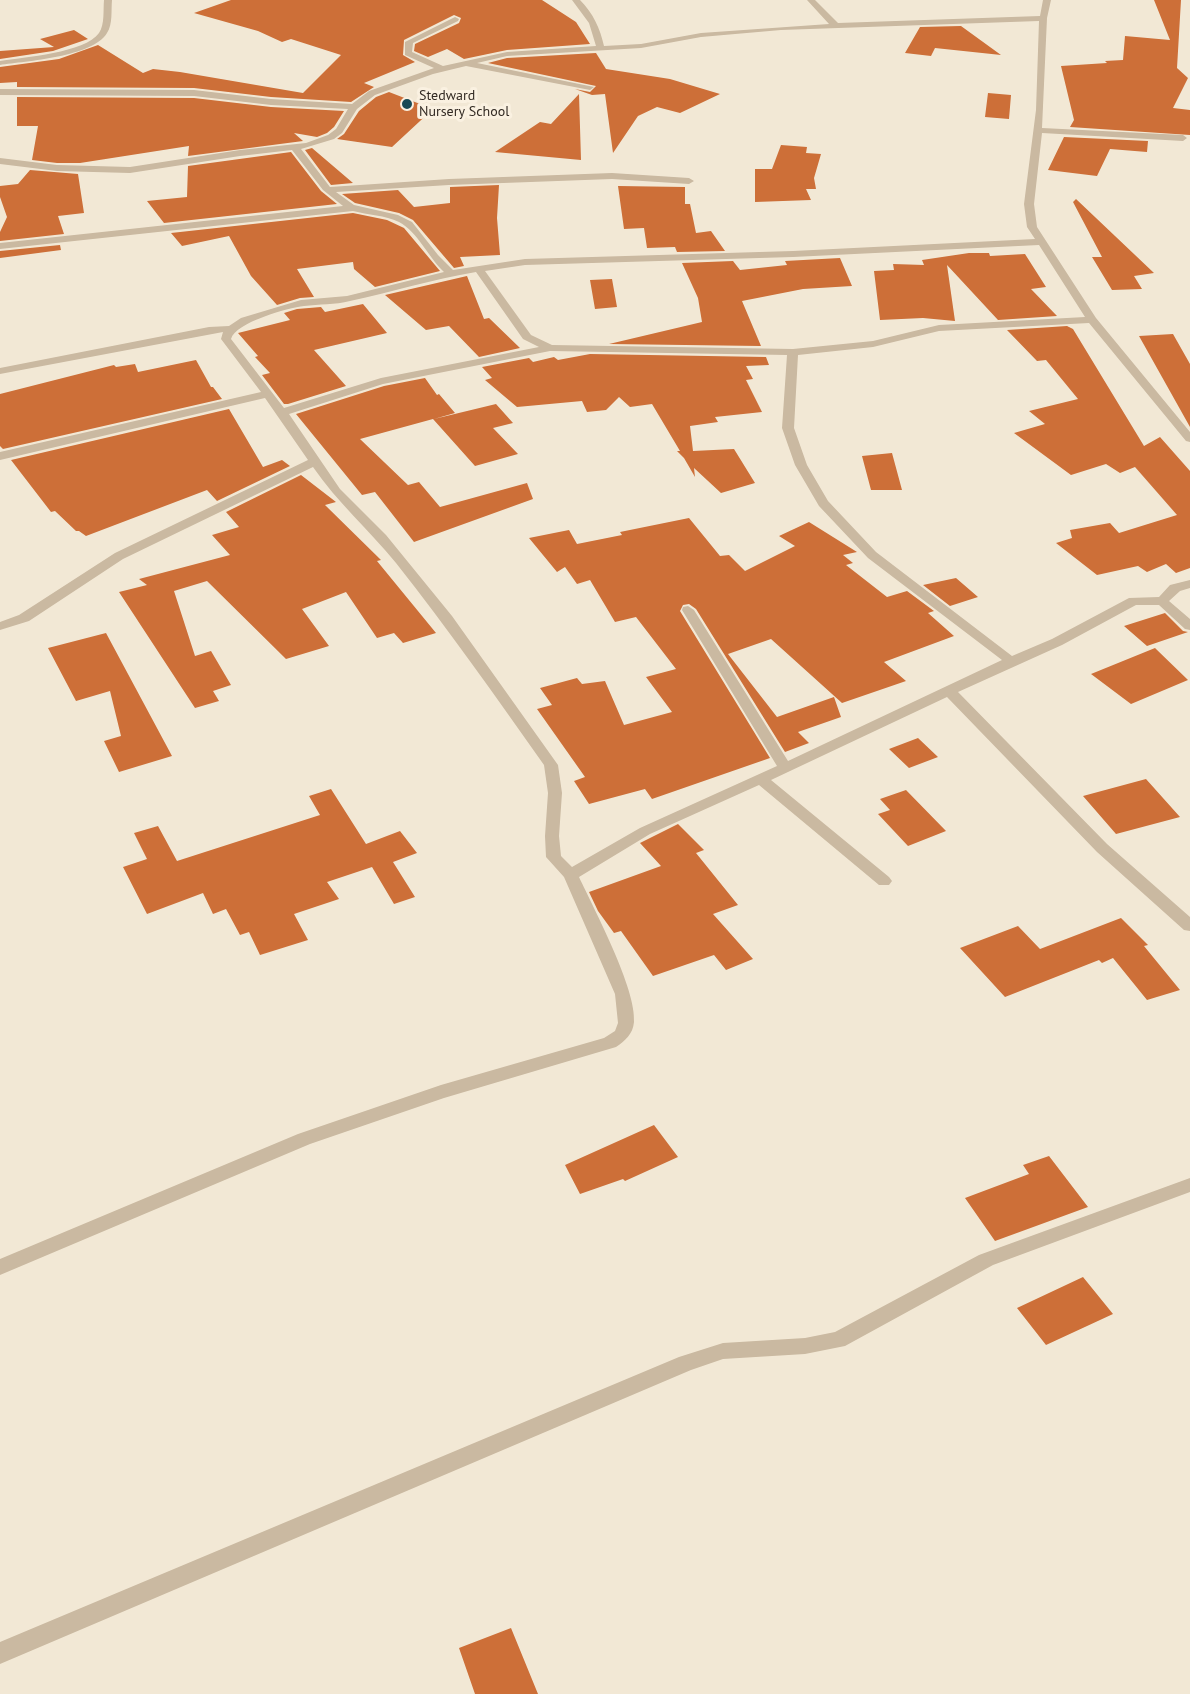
<!DOCTYPE html>
<html>
<head>
<meta charset="utf-8">
<style>
  body { margin:0 }
  canvas { display:block; background:#f2e8d5 }
</style>
</head>
<body>
<canvas width="1190" height="1694"></canvas>
<script>
const ctx = document.querySelector('canvas').getContext('2d');
ctx.lineJoin = 'round';
function fillPath(path, color) { ctx.fillStyle = color; ctx.fill(path, 'evenodd'); }
function strokePath(path, color, width, dash) { ctx.strokeStyle = color; ctx.lineWidth = width; ctx.lineCap = dash ? 'butt' : 'round'; ctx.setLineDash(dash || []); ctx.stroke(path); }
function write(font, color, halo, rows, align = 'center') {
  ctx.font = font + ' "PT Sans",sans-serif'; ctx.lineWidth = 6; ctx.setLineDash([]); ctx.textBaseline = 'middle'; ctx.strokeStyle = halo; ctx.fillStyle = color; for (const [text, x, y, turn = 0] of rows) {
    ctx.save(); ctx.translate(x, y); ctx.rotate((+turn || 0) * Math.PI / 180); ctx.textAlign = isNaN(turn) ? turn : align; if (halo) ctx.strokeText(text, 0, 0); ctx.fillText(text, 0, 0); ctx.restore();
  }
}
fillPath(new Path2D(`
  M231 0H542L576 22 590 44 507 50 464 59 447 49 428 57 414 51 415 44 459 23 461 18 454 15 404 40 403 55 415 62 364 83 374 87 351 102 271 97 194 88 17 87V82L0 83V67L59 59 98 45 143 73 153 69 180 72 303 93 341 55 291 39 282 42 258 31 194 13Z
  M1154 0H1181L1177 68 1188 78 1173 108 1190 110V135L1070 127 1074 120 1061 66 1107 63 1105 61 1123 60 1125 36 1170 40Z
  M961 26 1001 55 935 48 931 56 905 53 920 27Z
  M74 30 88 39 53 51 0 59V51L54 47 40 39Z
  M596 53 606 69 670 79 720 94 680 113 657 107 638 116 613 153 605 94 592 95 575 89 590 92 596 86 488 63 507 58Z
  M389 92 433 109 392 147 337 139 344 134 359 111 376 97Z
  M988 93 1011 95 1009 119 985 117Z
  M579 94 581 160 495 152 540 122 551 124Z
  M17 97 194 98 271 107 344 111 334 127 327 133 317 137 294 133 303 141 188 156 189 146 80 163H57L32 160 38 126H17Z
  M1064 137 1148 141 1147 152 1110 149 1097 176 1048 170Z
  M781 145 807 147 806 153 821 154 814 178 816 189H806L811 200 755 202V169H772Z
  M312 148 353 183 331 185 305 150Z
  M291 152 321 191 337 204 164 223 147 201 187 197 188 166Z
  M30 170 78 174 84 213 58 216 64 234 0 241V232L7 217 0 197V186L18 184Z
  M499 185 497 218 500 255 460 257 464 266 454 268 413 220 399 213 355 203 342 194 398 190 414 207 450 203V187Z
  M618 186 685 187V204H690L696 233 711 231 725 251 677 252 675 247 647 248 644 228 624 229Z
  M1076 199 1154 273 1134 276 1142 289 1112 290 1092 257H1102L1073 202Z
  M353 213 387 220 404 228 440 271 375 287 354 269 353 262 297 269 314 297 300 298 277 305 251 276 229 236 182 246 171 233Z
  M60 245 61 250 0 258V251Z
  M969 253H989L990 256 1025 254 1046 287 1031 289 1057 316 998 320 947 265 955 321 923 318 880 320 874 271 894 270 893 264 924 265 922 260Z
  M840 258 852 286 803 289 742 301 761 346 609 344 702 322 698 298 682 263 733 261 740 270 787 265 785 261Z
  M467 276 484 319 489 318 520 348 479 357 449 326 426 330 385 295Z
  M612 279 617 307 595 309 590 280Z
  M363 304 387 333 314 350 346 386 288 404H284L262 375 270 373 255 357 258 356 238 333 290 320 284 313 297 309 321 307 325 312Z
  M1067 326 1073 329 1144 446 1160 437 1190 471V568L1176 573 1166 564 1147 572 1138 566 1097 575 1056 543 1072 538 1070 530 1110 523 1119 533 1177 515 1135 467 1120 473 1106 464 1071 475 1014 433 1045 424 1029 411 1078 399 1046 360 1037 361 1007 330Z
  M1173 334 1190 364V427L1139 336Z
  M590 354 766 357 769 365 746 366 753 379 746 380 762 412 715 417 718 422 690 426 693 451 734 449 755 483 721 493 694 468 695 477 684 458 677 451H680L652 404 630 407 619 397 606 410 587 412 582 401 517 407 485 380 492 378 482 367 529 358 533 362 554 357 558 360Z
  M196 360 211 387H213L222 399 3 449 0 446V394L114 365 116 367 135 364 138 372Z
  M425 378 437 395 439 394 455 413 434 419 496 404 513 423 493 428 518 454 475 466 433 419 360 439 408 485 419 482 440 507 527 483 533 499 414 542 375 492 362 495 296 414 384 386Z
  M229 409 263 467 282 460 290 466 217 501 207 490 86 536 79 531H76L55 511 51 512 11 460Z
  M892 453 902 490H871L862 456Z
  M301 475 336 502 325 505 381 560 377 561 436 633 403 643 394 633 377 638 346 592 302 609 329 646 286 659 207 581 174 591 195 656 211 651 231 685 213 691 219 701 195 708 119 592 147 585 139 579 230 555 212 535 239 527 226 512Z
  M689 518 720 556 729 555 745 571 795 546 779 536 809 522 857 552 843 555 853 563 846 565 887 597 907 591 934 611 928 613 954 636 884 662 906 681 842 703 771 639 728 654 777 717 834 697 841 717 798 732 809 743 785 752 696 609 689 604 683 605 680 611 770 758 652 799 645 789 589 804 574 781 585 777 537 709 552 705 540 688 577 678 582 684 605 681 624 725 672 712 646 677 676 669 636 617 615 622 590 580 577 584 565 567 557 572 529 538 569 530 577 544 622 535 620 532Z
  M956 578 978 597 950 606 923 585Z
  M1165 613 1183 631 1188 632 1147 646 1124 626Z
  M106 633 172 756 119 772 104 741 121 736 110 691 76 701 48 648Z
  M1155 648 1188 680 1131 704 1091 674Z
  M918 738 938 757 909 768 889 749Z
  M1146 779 1180 817 1116 834 1083 796Z
  M331 789 366 844 400 831 417 853 393 862 415 897 394 904 372 867 327 882 339 899 294 914 308 940 260 955 249 932 240 935 226 909 213 914 203 893 147 914 123 867 147 859 134 833 158 826 177 861 320 815 309 796Z
  M906 790 946 831 908 846 878 814 890 810 880 799Z
  M678 824 704 850 696 853 738 905 713 914 753 959 726 970 714 955 653 976 621 931 614 933 598 911 589 892 661 866 640 843Z
  M1121 918 1148 945 1144 946 1180 990 1147 1000 1113 958 1102 963 1099 960 1005 997 960 948 1018 926 1040 949Z
  M654 1125 678 1157 625 1181 623 1179 580 1194 565 1165Z
  M1049 1156 1088 1207 995 1241 965 1198 1029 1174 1023 1165Z
  M1083 1277 1113 1314 1046 1345 1017 1308Z
  M511 1628 538 1694H475L459 1648Z`), '#cd6f38');
fillPath(new Path2D(`
  M104 0H112C111 10 113 24 107 33 93 57 26 61 0 65V61C24 57 85 53 99 33 105 24 103 10 104 0Z
  M572 0H580C593 13 600 28 604 46L641 44 701 33 829 24 807 0H815L838 23 1040 16 1043 0H1051L1047 18 1042 128 1183 135 1187 138 1183 141 1042 133 1034 204 1037 227 1096 318 1190 432V442L1186 441 1089 323 939 331 873 347 798 355 794 428 807 465 828 501 876 552 1012 656 1052 639 1129 598 1159 597 1170 585 1190 580V588L1180 591 1169 601 1190 619V630L1185 629 1159 605H1136L1062 645 958 692 1107 844 1190 917V931L1184 930 1097 852 947 697 771 780 889 877 892 881 889 885H879L759 785 650 834 579 877C594 909 637 990 634 1022 633 1034 625 1041 616 1047L444 1098 310 1144 0 1275V1259L298 1134 441 1085 604 1038 615 1031 618 1023 615 994 564 877 546 857 545 836 548 793 544 765C496 697 448 629 396 563 369 530 337 502 313 467L123 559 29 621 0 630V622L19 615 115 553 308 460 265 398 0 460V452L261 392 221 339 223 332 0 374V368L209 327 229 326 241 318 301 300 347 296 444 272C428 257 418 232 399 222 385 215 368 215 353 211L0 249V243L343 206 323 190 292 150 240 156 130 173 57 171 0 164V158L57 165 130 167 240 150 306 143 328 135 336 129 348 109 271 105 194 96 0 95V89L194 90 271 99 352 104 369 91 434 68 405 55V42L455 17 459 19 458 21 413 43 412 52 443 66 507 52 596 46 589 23ZM1039 21 1036 110 1024 204 1027 227 1035 239 793 251 525 259 453 270 438 255 412 222 398 215 354 205 336 192 449 185 612 179 689 184 694 181 689 178 612 173 449 179 330 187 301 149 334 139 342 133 357 109 375 95 433 74 466 66 590 90 594 87 477 63 507 56 641 48 701 37 781 30ZM1039 245 1085 317 939 325 873 341 793 349 552 345 531 335 485 271 525 265 793 257ZM476 272 523 339 539 347 381 378 284 408 231 339C236 322 288 308 304 306 319 304 335 305 350 301 392 292 433 279 476 272ZM550 351 787 355 782 428 795 465 819 506 868 558 1002 660 788 761 694 610 688 606 683 607 682 610 777 766 640 828 572 867 561 856 559 836 562 793 558 765 452 616 386 535 340 489 289 414 383 384Z
  M1190 1178V1192L993 1265 845 1346 805 1354 723 1359 691 1370 0 1664V1642L679 1357 723 1343 805 1338 835 1332 979 1255Z`), '#cab9a1');
for (const [x, y, r, color] of [
  [407,104,6,"#184a56"]
]) { const dot = new Path2D(); dot.arc(x, y, r, 0, 2 * Math.PI); ctx.fillStyle = color; ctx.fill(dot); strokePath(dot, '#faf1e1', 2); }
write('14px', '#332b24', '#faf1e1', [
  ["Stedward",419,96],
  ["Nursery School",419,112]
], 'left');
</script>
</body>
</html>
